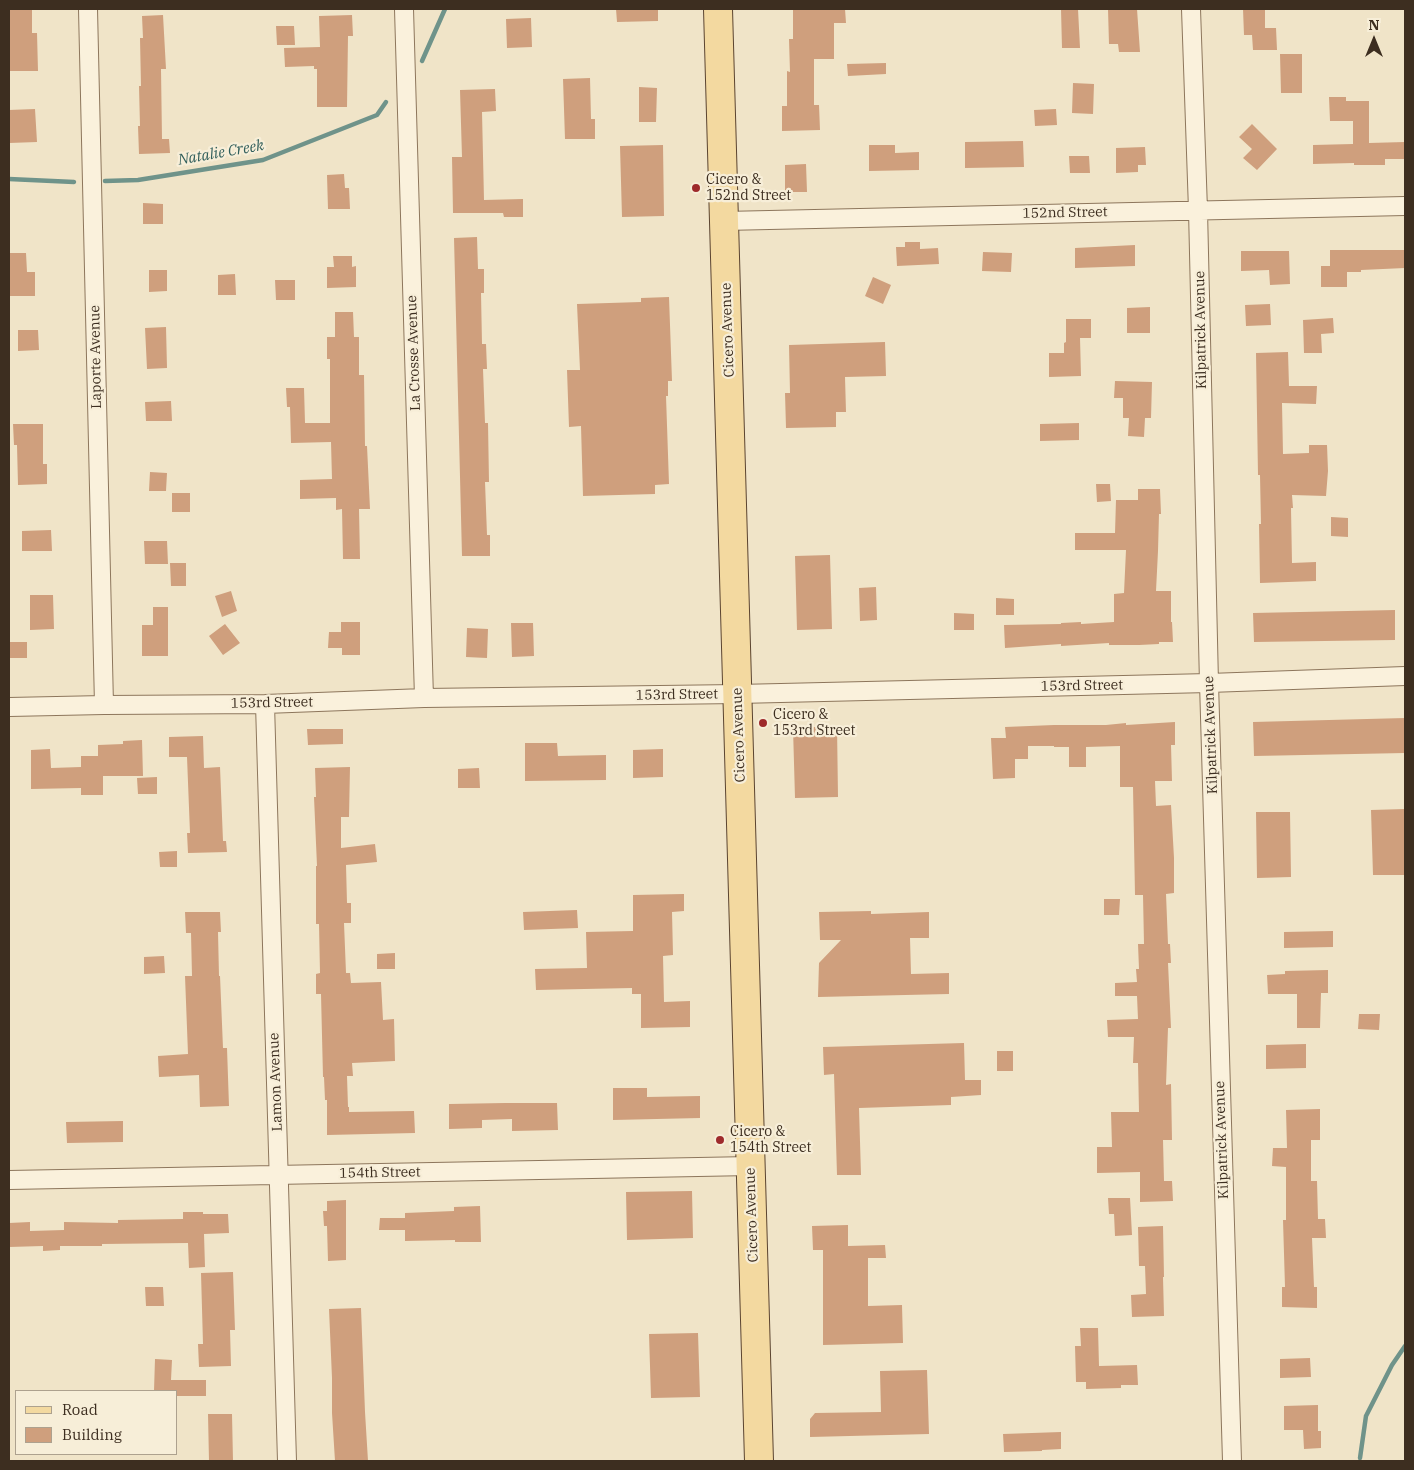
<!DOCTYPE html>
<html>
<head>
<meta charset="utf-8">
<style>
  body { margin:0 }
  #map { position:relative; width:1414px; height:1470px; overflow:hidden; background:#f0e4c8; font-family:"IBM Plex Serif",serif }
  canvas { display:block }
  .frame { position:absolute; inset:0; border:10px solid #3d2e20; pointer-events:none }
  .legend { position:absolute; left:15px; top:1390px; width:162px; height:65px; box-sizing:border-box; background:#f7eed8; border:1px solid #ada18e; margin:0; padding:6px 9px; list-style:none; font-size:15px; color:#3d2e20 }
  .legend li { display:flex; align-items:center; gap:10px; height:25px }
  .legend b { width:25px; border:1px solid #ada18e }
  .north { position:absolute; left:1349px; top:15px; width:50px; height:50px; -webkit-text-stroke:4px #f7eed8; paint-order:stroke; rotate:0deg; font-size:14px; font-weight:700; line-height:20px; text-align:center; color:#3d2e20 }
  .north::after { content:''; display:block; margin:auto; width:18px; height:22px; background:#3d2e20; clip-path:polygon(50% 0,100% 100%,50% 72%,0 100%) }
</style>
</head>
<body>
<div id="map">
<canvas width="1414" height="1470"></canvas>
<div class="frame"></div>
<ul class="legend">
<li><b style="height:6px;background:#f3d9a0"></b>Road</li>
<li><b style="height:14px;background:#cf9f7d"></b>Building</li>
</ul>
<div class="north">N</div>
</div>
<script>
const ctx = document.querySelector('canvas').getContext('2d');
ctx.lineJoin = 'round';
function strokePath(path, color, width, dash) { ctx.strokeStyle = color; ctx.lineWidth = width; ctx.lineCap = dash ? 'butt' : 'round'; ctx.setLineDash(dash || []); ctx.stroke(path); }
function fillPath(path, color) { ctx.fillStyle = color; ctx.fill(path, 'evenodd'); }
function write(font, color, halo, rows, align = 'center') {
  ctx.font = font + ' "IBM Plex Serif",serif'; ctx.lineWidth = 4.5; ctx.setLineDash([]); ctx.textBaseline = 'middle'; ctx.strokeStyle = halo; ctx.fillStyle = color; for (const [text, x, y, turn = 0] of rows) {
    ctx.save(); ctx.translate(x, y); ctx.rotate((+turn || 0) * Math.PI / 180); ctx.textAlign = isNaN(turn) ? turn : align; if (halo) ctx.strokeText(text, 0, 0); ctx.fillText(text, 0, 0); ctx.restore();
  }
}
strokePath(new Path2D(`
  M422 61 445 9
  M9 179 74 182
  M105 181 138 180 263 160 377 115 386 102
  M1360 1458 1366 1416 1392 1365 1405 1346`), '#6f938a', 4.5);
fillPath(new Path2D(`
  M10 9H32V33H37L38 71H10Z
  M616 9H658V21L617 22Z
  M793 9H845L846 23H834V59H814V105H819L820 130 782 131V106H787V71L790 72 789 39H793Z
  M1061 9H1078L1080 48H1062Z
  M1108 9H1137L1140 52H1119L1118 44H1109Z
  M1243 9H1265V28H1276L1277 50H1253L1252 35H1244Z
  M163 15 166 69H161L162 139H169L170 153 139 154 138 126H140L139 86H141L140 38H143L142 16Z
  M352 15 353 36H348L347 107H317V69H314V66L285 67 284 48 320 47 319 16Z
  M531 18 532 47 507 48 506 19Z
  M276 26H294L295 45H277Z
  M1280 54H1302V93H1281Z
  M886 63V74L848 76 847 64Z
  M590 78 591 119H595V139H565L563 79Z
  M1073 83 1094 84 1093 114 1072 113Z
  M639 87 657 88 656 122H639Z
  M495 89 496 111 482 112 484 200 523 199V217H504L503 213H453L452 157H462L460 90Z
  M1329 97H1346V101H1369V143L1405 142V159H1385V165H1354V163L1313 164V145L1353 144V121H1330Z
  M35 109 37 142 9 143V110Z
  M1056 109 1057 125 1035 126 1034 110Z
  M1252 124 1277 149 1257 170 1243 158 1252 149 1239 137Z
  M1023 141 1024 167 965 168V142Z
  M663 145 664 216 622 217 620 146Z
  M869 145H895V153L919 152V170L869 171Z
  M1145 147 1146 165H1138V172L1116 173V148Z
  M1069 156H1089L1090 173H1070Z
  M806 164 807 192H785V165Z
  M344 174 345 188H349L350 209H328L327 175Z
  M143 203 163 204V224H143Z
  M477 237 478 269H484V293H481L482 344H486L487 369H483L485 423H488L489 482H485L487 535H490V556H462L454 238Z
  M905 242H920V249L938 248 939 264 897 266 896 247H905Z
  M1135 245V266L1075 268V248Z
  M1330 250H1405V268L1361 270V272H1347V287H1321V266H1330Z
  M1241 251H1289L1290 284 1270 285 1269 270 1241 271Z
  M983 252 1012 253 1011 272 982 271Z
  M9 253H26L27 272H35V296H9Z
  M333 256H352V267L356 266V287L327 288V267H334Z
  M149 270H167V291L149 292Z
  M235 274 236 295H218V275Z
  M873 277 891 285 883 304 865 296Z
  M275 280H295V300H276Z
  M669 297 672 381H668V396H666L669 484 655 485V494L583 496 581 426 569 427 567 370H580L577 304 641 302V298Z
  M1270 304 1271 325 1246 326 1245 305Z
  M1150 307V333H1127V308Z
  M335 312H353L354 337H359V375H364L365 446H367L370 509H359L360 559H343L342 509 336 510V498L300 499V480L332 479 331 442 291 443 290 407H287L286 388H304L305 423H330V359H327V337H335Z
  M1333 318 1334 333 1321 334 1322 353H1304L1303 320Z
  M1066 319H1091V338H1080L1081 376 1049 377V353H1064V343L1066 342Z
  M166 327 167 368 147 369 145 328Z
  M18 330H38L39 350 18 351Z
  M885 342 886 376 845 377 846 412H836V427L786 428 785 393H790L789 345Z
  M1288 352 1289 386H1317L1316 404 1282 403 1283 454 1309 453V445H1327L1328 471 1326 496 1292 495 1293 508H1291L1292 563 1316 562V581L1260 583 1259 524H1261L1260 475H1258L1256 353Z
  M1115 381 1152 382 1151 418H1145L1144 437 1128 436 1129 418H1123V398H1114Z
  M171 401 172 421H146L145 402Z
  M1079 423V440L1040 441V424Z
  M13 424H43V464H47V484L18 485 17 445H14Z
  M150 472 167 473 166 491H149Z
  M1096 484H1110L1111 501 1097 502Z
  M1138 489H1160L1161 514H1159L1158 551 1156 591H1171V622H1172L1173 642H1159V644L1139 645H1109V643L1061 646V644L1005 648 1004 625 1061 624V623L1081 622V624L1114 622V594L1124 593 1126 550H1075V533H1115L1116 500H1138Z
  M172 493H190V512H172Z
  M1331 517 1348 518V537L1331 536Z
  M51 530 52 551H22V531Z
  M144 541H167L168 564H145Z
  M830 555 832 629 797 630 795 556Z
  M170 563H186V586H171Z
  M876 587 877 620 860 621 859 588Z
  M231 591 237 611 222 617 215 596Z
  M30 595H53L54 629 30 630Z
  M996 598 1014 599V615H996Z
  M153 607H168V656H142V625H153Z
  M1395 610V640L1254 642 1253 613Z
  M954 613 974 614V630H954Z
  M341 622H360V655H342V648H328L329 632H341Z
  M511 623H533L534 656 512 657Z
  M225 624 240 643 223 655 209 636Z
  M467 628 488 629 487 658 466 657Z
  M9 642H27V658H9Z
  M1405 718V753L1254 756 1253 722Z
  M1175 722V745H1171L1172 781H1155L1156 806 1171 805 1174 858V893L1166 894 1168 944H1170L1171 963H1168L1171 1028H1168L1166 1085 1171 1084 1172 1140H1163L1164 1181H1172L1173 1201 1140 1202V1172L1097 1173V1147H1112L1111 1112H1139L1138 1063H1133L1134 1037H1108L1107 1020 1138 1019 1137 996H1115V983L1137 982 1136 969H1139L1138 944H1144L1143 895H1135L1133 787H1120V746L1086 747V767H1069V747H1054V746H1028V759H1015V778L993 779 991 738H1006L1005 727 1054 725H1106L1126 723V725Z
  M837 726 838 797 795 798 793 728Z
  M307 729H343V744L308 745Z
  M203 736 204 768 220 767 223 841H226L227 852 188 853 187 833H190L187 757H169V737Z
  M142 740 143 776H103V795H81V788L31 789V750L50 749 51 768 81 767V756H98V745L123 744V741Z
  M525 743H557L558 756 606 755V780L525 781Z
  M663 749V777L633 778V750Z
  M350 767 349 817H341V848L375 844 377 862 346 865 347 903H351V923H344L346 973H350L351 983 381 982 383 1020 394 1019 395 1061 352 1063 353 1076H347L348 1107H349V1112L414 1111 415 1133 327 1135V1100H325L324 1077H323L321 994H316V974L320 973 319 924H316V866H317L314 797H316L315 768Z
  M479 768 480 788H458V769Z
  M157 777V794H138L137 778Z
  M1405 809V875H1373L1371 810Z
  M1256 812H1290L1291 877 1257 878Z
  M177 851V867H160L159 852Z
  M684 894V911L672 912 673 955 663 956 664 1002 690 1001V1027L641 1028V994H632V988L536 990 535 969 587 968 586 932 633 931V895Z
  M1104 899H1120L1119 915H1104Z
  M577 910 578 928 524 930 523 912Z
  M871 911V914L929 912V938H910L911 974 949 973V994L818 997 819 963 841 940H820L819 912Z
  M185 912H220L221 932H218L219 976H220L223 1048H227L229 1106 200 1107 199 1075 159 1077 158 1056 188 1054 185 976H192L191 933H186Z
  M1333 931V947L1284 948V932Z
  M395 953V969H377V954Z
  M164 956 165 973 144 974V957Z
  M1328 970V993H1321L1320 1028H1297V994H1268L1267 975 1285 974V971Z
  M1359 1014H1380L1379 1030 1358 1029Z
  M964 1043 965 1080H981V1095L951 1097V1105L859 1108 861 1175H837L834 1074 824 1075 823 1047Z
  M1306 1044V1068L1266 1069V1045Z
  M997 1051H1013V1071H997Z
  M613 1088H647V1097L700 1096V1118L613 1120Z
  M505 1103H557L558 1130 512 1131V1119L482 1120V1128L449 1129V1104Z
  M1320 1109V1140H1311V1181H1317L1318 1219H1325L1326 1238H1312L1314 1287H1317V1308L1282 1307V1287H1285L1283 1220H1286V1167L1272 1166 1273 1148H1287L1286 1110Z
  M123 1121V1142L67 1143 66 1122Z
  M692 1191 693 1238 627 1240 626 1192Z
  M1108 1198H1130L1132 1235 1115 1236 1114 1214H1109Z
  M346 1200V1260L328 1261 327 1226H324L323 1211H327V1201Z
  M480 1206 481 1242H455V1240L405 1241V1230H379L380 1218H405V1213L454 1211V1207Z
  M183 1212H203V1214H228L229 1233 204 1234 205 1267 189 1268 188 1243 102 1244V1246H60V1250L43 1251V1246L9 1247V1223L30 1222V1231L64 1230V1222L118 1223V1220L183 1219Z
  M848 1225V1246L885 1245 886 1258H868V1306L902 1305 903 1343 823 1345V1250H813L812 1226Z
  M1163 1226 1164 1277H1163L1164 1316 1132 1317 1131 1295 1146 1294 1145 1266H1139L1138 1227Z
  M233 1272 235 1330H230L231 1366 199 1367 198 1344H203L201 1273Z
  M145 1287H163L164 1306H146Z
  M361 1308 365 1412 368 1461H335L332 1413V1378L329 1309Z
  M1080 1328H1098L1099 1366 1137 1365 1138 1385H1121V1388L1086 1389V1382H1076L1075 1346H1081Z
  M698 1333 700 1397 651 1398 649 1334Z
  M1310 1358 1311 1377 1280 1378V1359Z
  M155 1359 172 1360 171 1380H206V1396H176V1391H154Z
  M927 1370 929 1434 810 1437V1419L815 1413 881 1412 880 1371Z
  M1318 1405V1431H1321V1448L1304 1449 1303 1430H1284V1406Z
  M208 1414H232L233 1461H209Z
  M1061 1432V1449L1042 1450V1451L1004 1452 1003 1434Z`), '#cf9f7d');
const street = new Path2D(`
  M88 9 104 705
  M404 9 424 698
  M1191 9 1198 210 1209 683 1232 1461
  M724 221 1405 206
  M265 704 287 1461
  M9 707 104 705 265 704 424 698 738 694 1209 683 1405 676
  M9 1180 751 1166`);
const primary = new Path2D(`
  M718 9 759 1461`);
strokePath(street, '#8d765c', 20);
strokePath(primary, '#5b4430', 30);
strokePath(street, '#faf1dc', 18);
strokePath(primary, '#f3d9a0', 28);
for (const [x, y, r, color] of [
  [696,188,5,"#9e2a2b"],
  [763,723,5,"#9e2a2b"],
  [720,1140,5,"#9e2a2b"]
]) { const dot = new Path2D(); dot.arc(x, y, r, 0, 2 * Math.PI); ctx.fillStyle = color; ctx.fill(dot); strokePath(dot, '#f7eed8', 2); }
write('14px', '#3d2e20', '#f7eed8', [
  ["Cicero &",706,180],
  ["152nd Street",706,196],
  ["Cicero &",773,715],
  ["153rd Street",773,731],
  ["Cicero &",730,1132],
  ["154th Street",730,1148]
], 'left');
write('14px', '#3d2e20', '#f7eed8', [
  ["152nd Street",1065,213,-1],
  ["Cicero Avenue",728,330,-92],
  ["Kilpatrick Avenue",1201,330,-91],
  ["La Crosse Avenue",414,353,-92],
  ["Laporte Avenue",96,357,-91],
  ["153rd Street",1082,686,-1],
  ["153rd Street",677,695,-1],
  ["153rd Street",272,703,-1],
  ["Cicero Avenue",739,735,-92],
  ["Kilpatrick Avenue",1211,735,-92],
  ["Lamon Avenue",276,1082,-92],
  ["Kilpatrick Avenue",1222,1140,-92],
  ["154th Street",380,1173,-1],
  ["Cicero Avenue",752,1215,-92]
]);
write('italic 15px', '#2f5d5a', '#f7eed8', [
  ["Natalie Creek",221,153,-10]
]);
</script>
</body>
</html>
